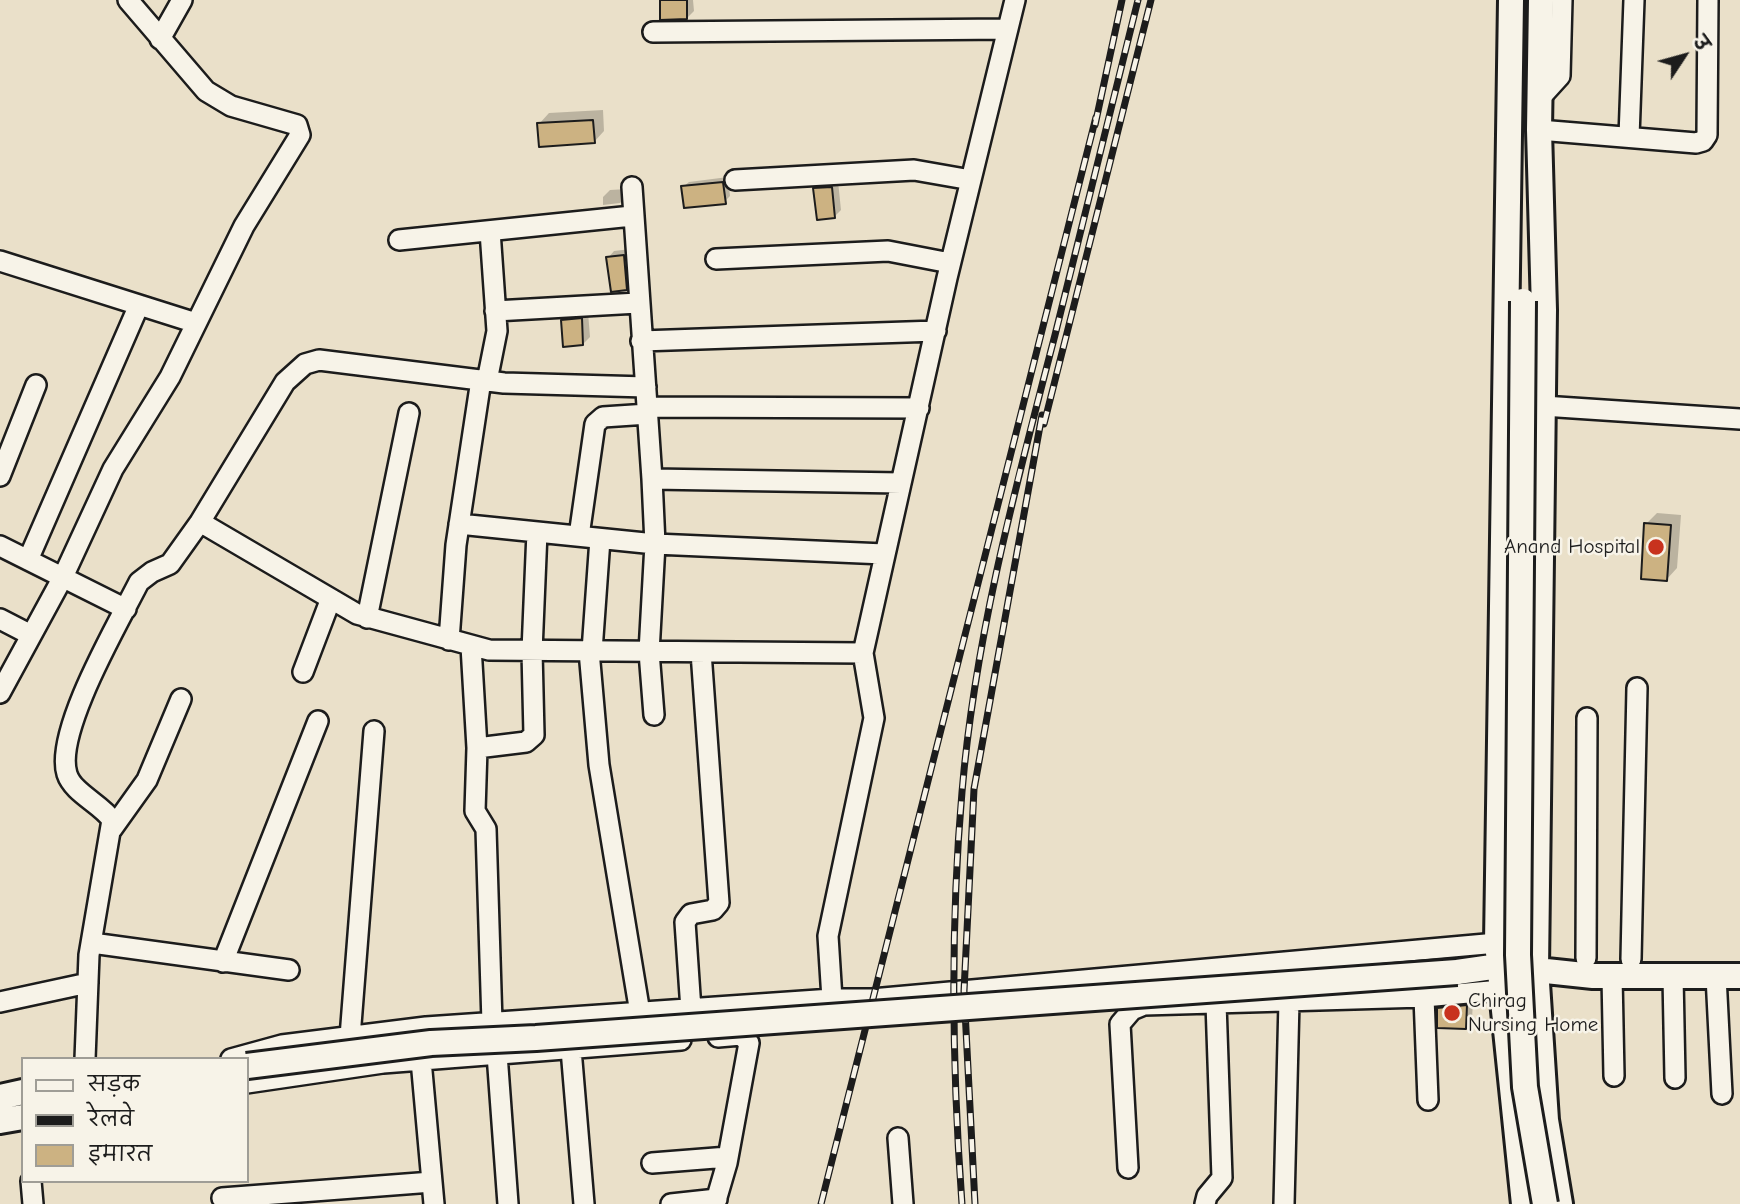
<!DOCTYPE html>
<html>
<head>
<meta charset="utf-8">
<style>
  body { margin:0 }
  #map { position:relative; width:1740px; height:1204px; overflow:hidden; background:#eae0c9; font-family:"Comic Neue","Playpen Sans Deva",sans-serif }
  canvas { display:block }
  .legend { position:absolute; left:21px; top:1057px; width:228px; height:126px; box-sizing:border-box; background:#f7f3e8; border:2px solid #9f9d96; margin:0; padding:9px 12px; list-style:none; font-size:21px; color:#1c1c1c }
  .legend li { display:flex; align-items:center; gap:14px; height:35px }
  .legend b { width:35px; border:2px solid #9f9d96 }
  .north { position:absolute; left:1649px; top:21px; width:70px; height:70px; -webkit-text-stroke:5px #f7f3e8; paint-order:stroke; rotate:54deg; font-size:19px; font-weight:700; line-height:28px; text-align:center; color:#1c1c1c }
  .north::after { content:''; display:block; margin:auto; width:24px; height:32px; background:#1c1c1c; clip-path:polygon(50% 0,100% 100%,50% 72%,0 100%) }
</style>
</head>
<body>
<div id="map">
<canvas width="1740" height="1204"></canvas>
<ul class="legend">
<li><b style="height:9px;background:#f7f3e8"></b>सड़क</li>
<li><b style="height:9px;background:#1c1c1c"></b>रेलवे</li>
<li><b style="height:19px;background:#ccb282"></b>इमारत</li>
</ul>
<div class="north">उ</div>
</div>
<script>
const ctx = document.querySelector('canvas').getContext('2d');
ctx.lineJoin = 'round';
function fillPath(path, color) { ctx.fillStyle = color; ctx.fill(path, 'evenodd'); }
function strokePath(path, color, width, dash) { ctx.strokeStyle = color; ctx.lineWidth = width; ctx.lineCap = dash ? 'butt' : 'round'; ctx.setLineDash(dash || []); ctx.stroke(path); }
function write(font, color, halo, rows, align = 'center') {
  ctx.font = font + ' "Comic Neue",sans-serif'; ctx.lineWidth = 5; ctx.setLineDash([]); ctx.textBaseline = 'middle'; ctx.strokeStyle = halo; ctx.fillStyle = color; for (const [text, x, y, turn = 0] of rows) {
    ctx.save(); ctx.translate(x, y); ctx.rotate((+turn || 0) * Math.PI / 180); ctx.textAlign = isNaN(turn) ? turn : align; if (halo) ctx.strokeText(text, 0, 0); ctx.fillText(text, 0, 0); ctx.restore();
  }
}
fillPath(new Path2D(`
  M662 0H693L694 11 687 18Z
  M603 110 604 131 594 142 539 124 549 113Z
  M728 177 730 196 725 201 683 187 689 182Z
  M838 181 841 210 834 217 815 189 822 182Z
  M627 189V196L620 203 603 205V197L610 190Z
  M631 249 633 282 626 289 608 258 614 251Z
  M588 312 590 337 583 344 563 320 570 313Z
  M1657 513 1681 515 1677 568 1667 579 1646 524Z
  M1473 999 1472 1020 1465 1027 1438 1009 1445 1002Z`), '#0003');
const building = new Path2D(`
  M660 0H687V19L660 20Z
  M593 120 595 143 539 147 537 123Z
  M723 182 726 204 684 208 681 186Z
  M832 187 835 218 817 220 813 188Z
  M624 255 627 290 611 292 606 257Z
  M582 318 583 345 563 347 561 320Z
  M1644 523 1671 525 1667 581 1641 579Z
  M1467 1005 1466 1029 1437 1028V1008Z`);
fillPath(building, '#ccb282');
strokePath(building, '#1c1c1c', 2);
const minor = new Path2D(`
  M653 32 1008 29
  M160 39 182 0
  M1540 98 1560 76 1562 0
  M1539 130 1696 143 1703 141 1707 135 1708 0
  M1629 137 1634 0
  M735 180 914 170 971 180
  M632 187 652 479 655 544 649 652 654 715
  M399 240 632 216
  M716 259 888 251 950 263
  M0 261 196 323
  M495 311 638 303
  M641 341 936 331
  M487 381 497 331 490 231
  M1543 406 1740 419
  M647 407 919 408
  M0 476 36 385
  M652 479 901 483
  M200 522 357 614 489 650 863 653
  M459 524 655 544 884 554
  M579 536 595 424 603 417 648 414
  M0 546 126 609
  M28 560 139 305
  M367 618 409 413
  M0 619 31 635
  M449 640 456 545 481 380
  M471 646 477 748 475 811 486 829 492 1023
  M589 651 599 765 640 1013
  M592 651 600 539
  M303 672 330 601
  M0 693 63 577 113 469 170 377 244 226 300 135 297 125 231 106 206 91 128 0
  M477 748 526 742 534 735 532 651 537 532
  M112 829 147 780 181 699
  M92 943 289 970
  M1586 958 1587 718
  M1631 959 1637 688
  M223 962 318 721
  M1612 976 1614 1076
  M1673 976 1675 1078
  M1716 976 1722 1094
  M1424 997 1428 1100
  M832 999 828 936 874 718 863 653 947 278 1015 0
  M0 1002 88 983
  M691 1010 685 922 691 914 713 910 719 903 701 652
  M350 1037 374 731
  M571 1049 584 1204
  M497 1054 508 1204
  M85 1059 89 955 112 820C101 804 73 793 67 774 54 732 119 622 139 582L152 572 170 564 200 522 285 382 305 364 319 360 504 383 646 387
  M231 1059 282 1045 426 1027 832 999H872L1497 943
  M421 1060 434 1204
  M247 1083 383 1063 681 1040
  M898 1138 903 1204
  M652 1163 728 1157
  M1128 1168 1120 1024 1132 1010 1144 1005 1424 997 1501 990
  M31 1181 33 1204
  M222 1198 432 1182
  M671 1204 717 1199
  M715 1204 727 1163 749 1043 741 1035 718 1037
  M1205 1204 1207 1196 1222 1178 1216 1003
  M1284 1204 1289 1001`);
const major = new Path2D(`
  M1511 0 1497 943 1524 1204
  M1541 0 1539 130 1544 310 1536 968 1546 1120 1560 1204
  M1457 972 1499 966 1593 976H1740
  M0 1097 23 1092
  M0 1121 23 1117`);
strokePath(minor, '#1c1c1c', 24);
strokePath(major, '#1c1c1c', 30);
strokePath(minor, '#f7f3e8', 19);
strokePath(major, '#f7f3e8', 24);
const rail = new Path2D(`
  M1095 125 1122 0
  M1044 424 1151 0
  M821 1204 1096 117
  M962 1204C952 1067 950 930 962 792 975 637 1016 485 1055 335 1083 223 1110 112 1138 0
  M975 1204 964 991 974 789 1042 415`);
strokePath(rail, '#1c1c1c', 7);
strokePath(rail, '#f7f3e8', 4.5, [13]);
const majorBridge = new Path2D(`
  M1523 301 1518 955 1525 1087 1545 1204
  M247 1066 431 1043 536 1038 1457 972`);
strokePath(majorBridge, '#1c1c1c', 30, []);
strokePath(majorBridge, '#f7f3e8', 24);
for (const [x, y, r, color] of [
  [1656,547,9,"#c8321e"],
  [1452,1013,9,"#c8321e"]
]) { const dot = new Path2D(); dot.arc(x, y, r, 0, 2 * Math.PI); ctx.fillStyle = color; ctx.fill(dot); strokePath(dot, '#f7f3e8', 2.5); }
write('21px', '#1c1c1c', '#f7f3e8', [
  ["Anand Hospital",1640,547],
  ["Chirag",1468,1001,"left"],
  ["Nursing Home",1468,1025,"left"]
], 'right');
</script>
</body>
</html>
